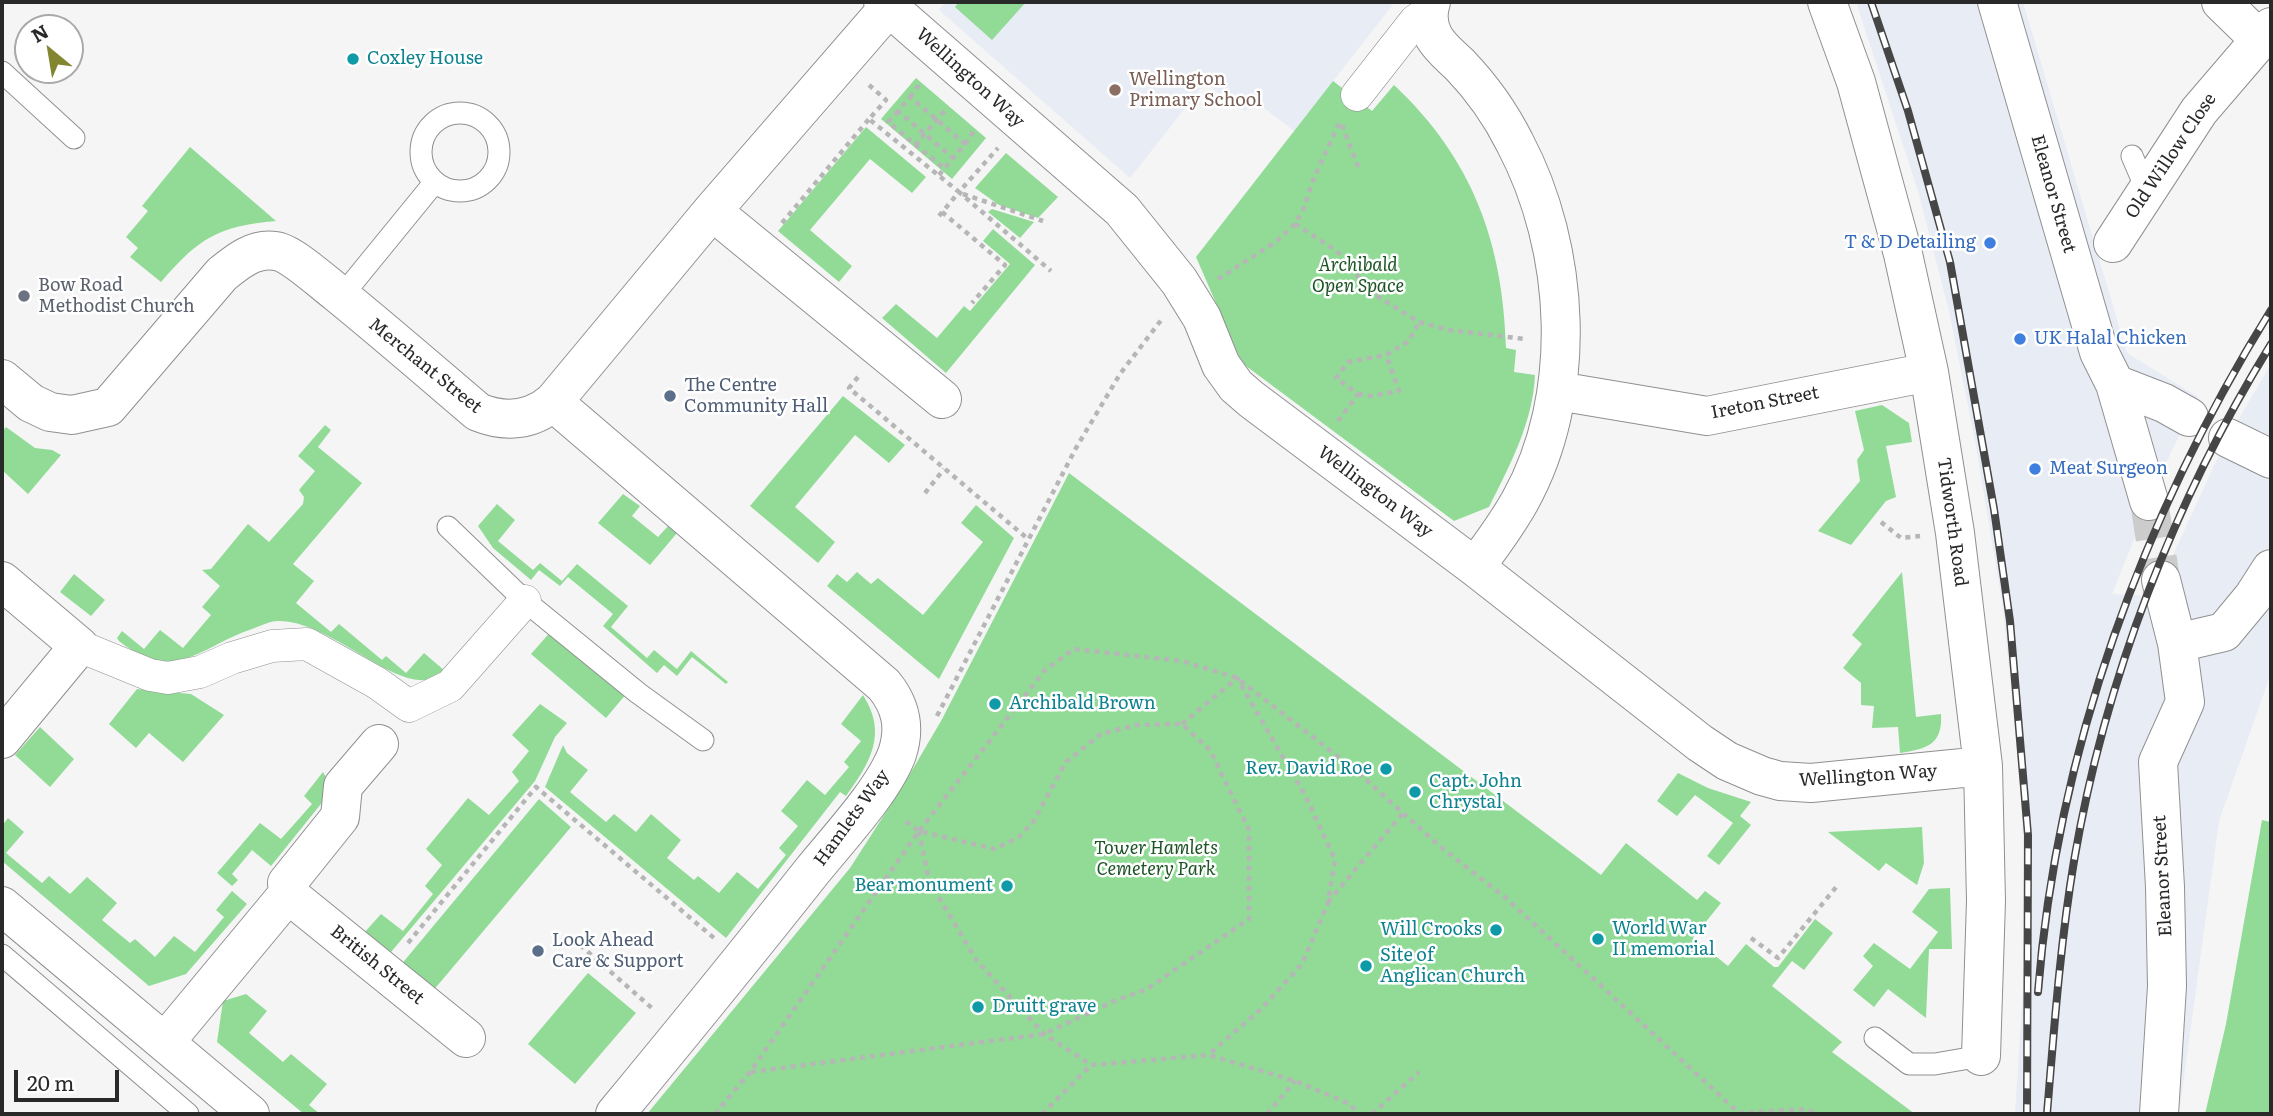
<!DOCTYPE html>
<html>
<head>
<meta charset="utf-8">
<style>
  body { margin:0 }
  #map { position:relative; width:2273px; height:1116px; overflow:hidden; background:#f5f5f6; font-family:Literata,serif }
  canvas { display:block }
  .frame { position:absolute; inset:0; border:4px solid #292929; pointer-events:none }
  .north { position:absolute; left:14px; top:14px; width:70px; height:70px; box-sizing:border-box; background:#fff; border:2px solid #a9a9a9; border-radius:50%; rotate:330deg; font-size:19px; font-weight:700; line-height:28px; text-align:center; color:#292929 }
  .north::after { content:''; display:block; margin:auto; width:24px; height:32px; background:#838630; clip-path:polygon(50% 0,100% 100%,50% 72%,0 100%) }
  .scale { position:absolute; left:14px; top:1070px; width:105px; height:32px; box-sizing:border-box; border:4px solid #292929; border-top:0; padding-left:9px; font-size:21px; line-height:24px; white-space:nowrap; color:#292929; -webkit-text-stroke:5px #fff; paint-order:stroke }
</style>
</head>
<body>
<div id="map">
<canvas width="2273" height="1116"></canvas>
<div class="frame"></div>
<div class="north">N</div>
<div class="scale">20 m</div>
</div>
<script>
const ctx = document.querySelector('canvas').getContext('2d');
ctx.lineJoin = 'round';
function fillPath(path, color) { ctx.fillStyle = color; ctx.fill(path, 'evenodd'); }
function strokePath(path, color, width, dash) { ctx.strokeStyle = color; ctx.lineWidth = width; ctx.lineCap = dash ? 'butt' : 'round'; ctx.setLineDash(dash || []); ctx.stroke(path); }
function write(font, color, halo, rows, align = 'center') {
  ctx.font = font + ' Literata,serif'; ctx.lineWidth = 5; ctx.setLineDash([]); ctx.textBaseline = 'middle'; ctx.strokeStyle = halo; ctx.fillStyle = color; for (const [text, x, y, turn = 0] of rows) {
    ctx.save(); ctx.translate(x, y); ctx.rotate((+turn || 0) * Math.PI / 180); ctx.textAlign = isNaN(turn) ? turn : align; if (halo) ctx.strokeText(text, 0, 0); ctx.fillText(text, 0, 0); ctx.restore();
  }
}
fillPath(new Path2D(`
  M945 2H1395L1294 131 1254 100 1245 111 1205 83 1130 178 939 10Z
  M1856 2H2023L2127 353 2198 397 2161 473 2112 594 2154 596 2224 444 2271 364V673L2219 821 2179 1114H2015L2027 927 2020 779 2003 608 1975 441 1949 311 1918 191Z`), '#e8ecf4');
fillPath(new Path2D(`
  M959 2H1026L992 40 955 7Z
  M916 78 986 138 952 179 881 119Z
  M1333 81 1372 111 1394 85C1472 158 1503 242 1506 348L1516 350 1514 372 1535 375C1533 422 1510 465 1489 507L1454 521 1242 363 1196 257Z
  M866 127 926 177 912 193 870 159 810 230 852 266 839 282 778 231Z
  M190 147 276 221C218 226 199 238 161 282L130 257 138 248 126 237 148 211 142 206Z
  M1006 153 1058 197 1038 218 999 205 975 188Z
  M992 209 1034 222 1020 238 988 212Z
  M993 229 1035 265 946 373 882 318 896 304 937 338 964 306 970 311 1010 264 983 241Z
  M843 396 905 445 889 463 855 435 795 507 835 542 818 563 750 506Z
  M1882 405 1909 423 1912 442 1886 446 1896 497 1886 501 1851 545 1818 531 1860 481 1857 460 1864 450 1855 411Z
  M325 425 331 430 318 447 362 483 293 564 314 581 296 603 331 632 339 624 382 660 386 656 406 673 424 653 445 671C441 673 436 678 431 679 393 690 329 620 278 621 270 621 260 626 252 629 199 647 175 685 119 641L117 638 122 631 144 649 160 630 183 648 211 615 202 607 220 586 202 570 211 569 248 524 269 542 303 504 304 497 299 490 315 471 298 456Z
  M6 427 35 448 52 450 61 455 28 494 2 470V432Z
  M1069 473 1601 875 1626 843 1697 900 1705 891 1721 903 1693 938 1728 966 1746 944 1774 967H1778L1815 919 1833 933 1804 970 1792 961 1772 986 1842 1042 1832 1052 1915 1114H647L850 868 904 784 941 721Z
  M623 494 640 506 632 516 658 537 669 525 677 533 650 565 598 523Z
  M497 504 515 520 498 541 533 570 540 563 562 581 577 564 628 606 611 627 647 658 654 650 677 669 691 651 728 682 726 684 692 657 677 676 664 665 657 673 603 626 613 614 568 577 560 586 539 570 531 580 493 548 478 526Z
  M976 505 1014 538 939 679 827 586 837 574 847 582 857 572 871 584 878 578 923 615 983 542 961 523Z
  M1902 572 1916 717 1941 714C1943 745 1926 749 1900 753L1898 727 1872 728 1874 706 1861 705V683L1843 668 1862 644 1852 635Z
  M74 574 105 600 91 616 60 592Z
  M553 629 627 693 606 718 531 654Z
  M137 689 191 694 224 715 183 762 149 733 136 748 109 724Z
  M863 695C888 734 870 763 846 796L840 792 726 938 545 787 563 745 567 753 588 770 570 792 606 822 614 814 636 832 651 814 681 840 667 858 694 880 698 876 719 893 737 872 758 889 786 855 779 848 798 826 781 811 807 780 825 795 849 767 844 762 861 741 841 724Z
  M540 704 567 723 555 737 535 781 386 958 364 933 381 914 403 931 433 894 425 886 442 865 426 849 468 798 489 815 519 781 512 772 529 751 512 735Z
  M40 727 74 759 50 787 15 755Z
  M323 772 333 789 271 866 252 850 232 874 238 880 232 886 217 873 260 823 281 839 312 804 304 796Z
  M1678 773 1708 788 1751 802 1740 816 1751 825 1719 865 1707 856 1733 823 1695 795 1677 816 1657 801Z
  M539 799 571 827 432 992 400 966Z
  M8 818 24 832 6 853 42 883 49 876 70 894 87 877 117 903 102 920 130 943 135 939 155 957 174 936 195 952 224 917 216 910 232 891 247 904 186 974 149 986 2 861V826Z
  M2262 820 2271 822V1114H2205L2226 1024Z
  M1922 827 1924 863 1917 885 1886 863 1879 871 1828 832Z
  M1950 888 1952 949H1929L1926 1018 1888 989 1874 1007 1853 990 1873 966 1863 956 1874 943 1910 969 1938 932 1912 912 1929 889Z
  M588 973 636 1013 575 1084 528 1044Z
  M246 994 267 1011 249 1033 283 1062 291 1054 327 1084 309 1105 320 1114H304L217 1042 223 1001Z`), '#91db96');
strokePath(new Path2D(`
  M2149 501 2161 580`), '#cccccd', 38, [38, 19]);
const service = new Path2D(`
  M2 72 74 138
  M421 152a39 39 0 1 1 78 0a39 39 0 1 1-78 0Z
  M2132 156 2147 191
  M341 297 434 183
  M448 527 525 601 638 693 703 740
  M2 955 188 1114
  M1875 1038 1909 1064H1935L1981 1056`);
const pedestrian = new Path2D(`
  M1357 95 1415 21 1428 12
  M79 646 150 675 168 678 200 672 232 658 272 646 307 644 377 683 409 706 450 686 525 601`);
const minor = new Path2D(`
  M883 2 1122 210 1179 281 1202 318 1221 365 1236 386 1251 399 1475 567 1700 743 1727 761 1762 776 1780 781 1811 783 1983 766
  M1431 2C1427 14 1428 26 1434 37 1441 49 1451 56 1460 65 1481 87 1501 115 1515 143 1571 249 1579 395 1520 501 1507 524 1491 546 1475 567
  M1827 2 1856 82 1903 254 1929 372 1955 533 1983 766 1986 901 1981 1056
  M1997 2 2099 352 2115 384 2149 501
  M2221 2 2260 40
  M712 211 942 399
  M2113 243 2199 111 2271 27
  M2 379 31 403 50 412 72 415 108 407 222 274C238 261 254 248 275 251 290 252 324 283 337 293 385 332 431 372 478 412 505 423 531 421 553 402L712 211 889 7
  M2115 384 2164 403 2189 417
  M1558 391 1707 416 1929 372
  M553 402 884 685C901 706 906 727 897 754 883 791 839 838 813 870 748 952 682 1033 615 1114
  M2228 438 2271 459
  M2 581 79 646 2 739
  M2177 643 2224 632 2253 597 2271 569
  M288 894 466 1038
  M2 906 250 1114
  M165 1042 288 894 287 883 340 817 343 786 379 744
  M2159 1114 2167 986 2165 887 2158 762 2185 702 2177 643 2161 580`);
strokePath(service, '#909091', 23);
strokePath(pedestrian, '#909091', 33);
strokePath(minor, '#909091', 40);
strokePath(new Path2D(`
  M869 85 886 100 869 119 959 192 998 148
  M910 97 919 85 922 87
  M898 111 888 122 944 168
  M1342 125 1359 169
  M965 144 974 131
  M915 145 947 108
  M939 175 965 144 910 97 898 111 953 158
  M963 194 1043 221
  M942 212 1005 265 972 303
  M939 216 959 192 1051 271
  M782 223 869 119
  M1295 224 1337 251 1372 293 1419 322 1449 330 1525 339
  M1218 279 1277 241 1295 224 1303 210 1314 178 1340 121
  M1372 293 1395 284
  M858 377 849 388 1028 539
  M1358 394 1371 396 1399 391 1386 355
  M1338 421 1358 394 1336 378 1348 362 1386 355 1409 341 1419 322
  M925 493 944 469
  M1881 522 1901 538 1920 536
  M937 716 1076 448 1120 374 1162 319
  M1182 724 1237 678 1306 797 1335 860 1328 903 1302 964 1261 1009 1209 1054
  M919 831 929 881 977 961 1044 1034 1091 1065 1209 1055 1295 1081 1350 1104 1358 1114
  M1328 902 1403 813
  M1751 938 1778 958 1837 886
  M408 943 536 787 714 938
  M580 945 653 1009
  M751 1072 1044 1034 1112 1002 1147 989 1249 919V830L1210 750 1182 724 1136 725 1101 734 1066 762 1033 822 1018 838 994 849 919 831 902 819
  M1739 1113 1806 1109 1816 1114
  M715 1114 750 1072 919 831 1045 670 1074 649 1182 661 1237 678 1354 769 1443 849 1506 898 1740 1114
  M1042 1114 1091 1065
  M1267 1114 1295 1081
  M1372 1114 1419 1072`), '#b6b6b6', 4.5, [5, 5]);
strokePath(service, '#fff', 21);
strokePath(pedestrian, '#fff', 32);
strokePath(minor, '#fff', 38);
const rail = new Path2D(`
  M1871 2 1908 111 1950 262 1994 509 2010 621 2028 835 2027 1114
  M2038 992C2057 749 2143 516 2271 310
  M2047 1114C2054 1030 2060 945 2074 861 2105 679 2174 501 2271 344`);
strokePath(rail, '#464646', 8);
strokePath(rail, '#fff', 5, [16]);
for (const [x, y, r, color] of [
  [353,59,7,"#0f9aa8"],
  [1115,90,7,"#8d6e63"],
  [1990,243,7,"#3f7fe0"],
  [24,296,7,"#6b7280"],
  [2020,339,7,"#3f7fe0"],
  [670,396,7,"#5c6f8a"],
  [2035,469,7,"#3f7fe0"],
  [995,704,7,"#0f9aa8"],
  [1386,769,7,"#0f9aa8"],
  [1415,792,7,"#0f9aa8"],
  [1007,886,7,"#0f9aa8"],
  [1496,930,7,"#0f9aa8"],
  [1598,939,7,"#0f9aa8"],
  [538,951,7,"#5c6f8a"],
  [1366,966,7,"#0f9aa8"],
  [978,1007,7,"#0f9aa8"]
]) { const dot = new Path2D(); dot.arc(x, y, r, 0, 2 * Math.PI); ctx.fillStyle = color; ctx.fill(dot); strokePath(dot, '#fff', 2.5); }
write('18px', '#0d838f', '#fff', [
  ["Coxley House",367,59],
  ["Archibald Brown",1009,704],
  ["Rev. David Roe",1372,769,"right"],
  ["Capt. John",1429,782],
  ["Chrystal",1429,803],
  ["Bear monument",993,886,"right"],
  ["World War",1612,929],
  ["II memorial",1612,950],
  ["Will Crooks",1482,930,"right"],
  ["Site of",1380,956],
  ["Anglican Church",1380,977],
  ["Druitt grave",992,1007]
], 'left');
write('18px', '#292929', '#fff', [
  ["Wellington Way",970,78,42],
  ["Old Willow Close",2171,156,-56],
  ["Eleanor Street",2053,194,74],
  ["Merchant Street",425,366,39],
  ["Ireton Street",1765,403,-11],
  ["Wellington Way",1375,492,37],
  ["Tidworth Road",1952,522,82],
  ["Wellington Way",1868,776,-4],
  ["Hamlets Way",852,818,-54],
  ["Eleanor Street",2163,876,-93],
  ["British Street",377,965,39]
]);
write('18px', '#785e54', '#fff', [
  ["Wellington",1129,80],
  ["Primary School",1129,101]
], 'left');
write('18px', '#366cbe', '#fff', [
  ["T & D Detailing",1976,243,"right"],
  ["UK Halal Chicken",2034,339],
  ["Meat Surgeon",2049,469]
], 'left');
write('italic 18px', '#1d5425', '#fff', [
  ["Archibald",1358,266],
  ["Open Space",1358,287],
  ["Tower Hamlets",1156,849],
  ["Cemetery Park",1156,870]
]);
write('18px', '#5b616d', '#fff', [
  ["Bow Road",38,286],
  ["Methodist Church",38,307]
], 'left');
write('18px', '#4e5e75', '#fff', [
  ["The Centre",684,386],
  ["Community Hall",684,407],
  ["Look Ahead",552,941],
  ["Care & Support",552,962]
], 'left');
</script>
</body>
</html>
